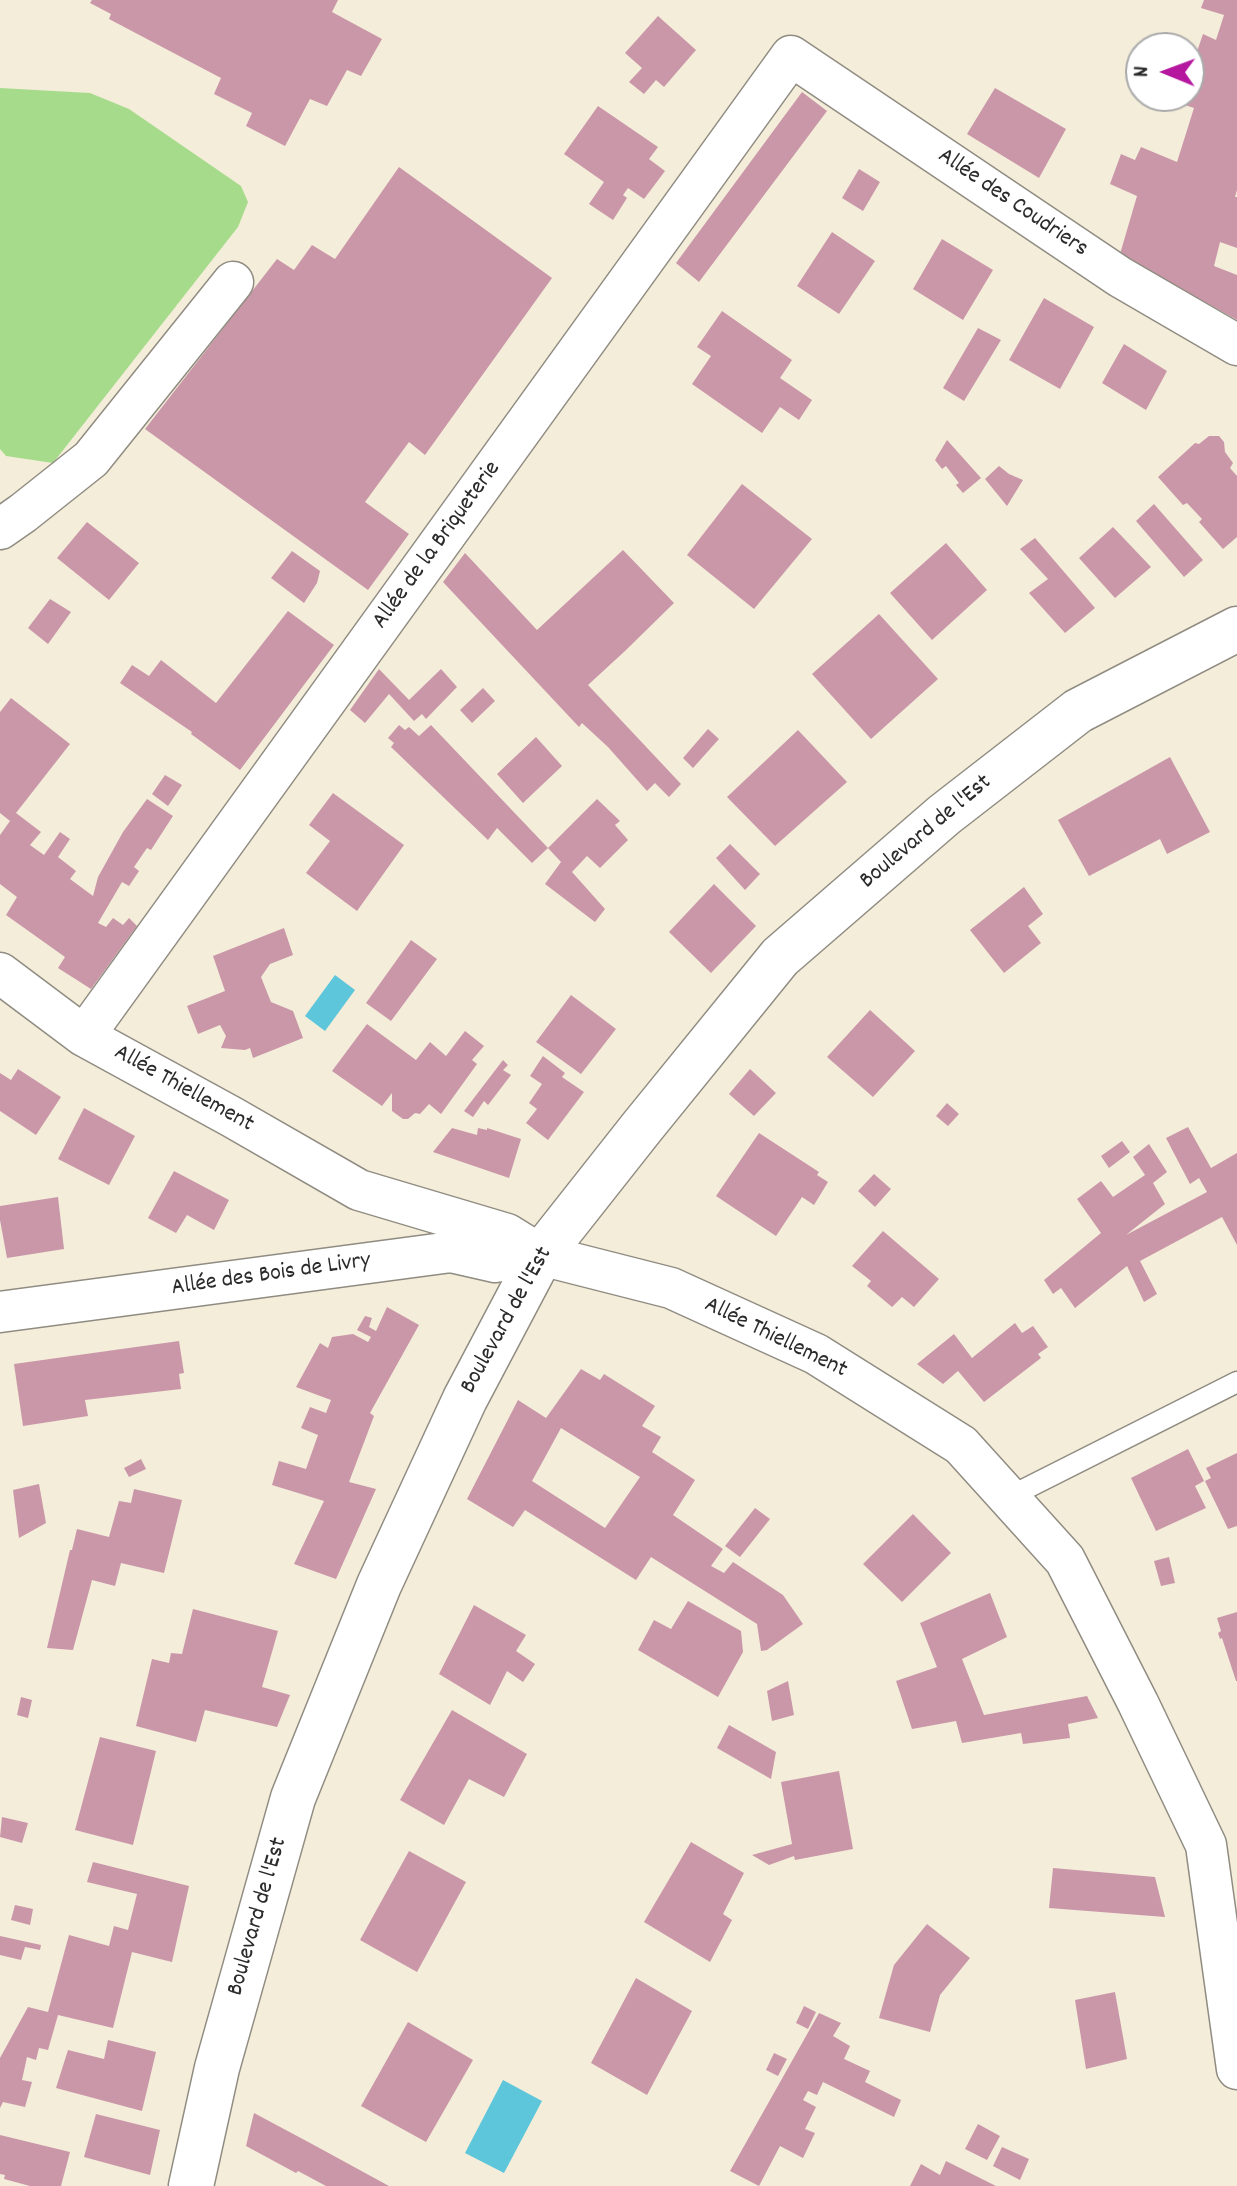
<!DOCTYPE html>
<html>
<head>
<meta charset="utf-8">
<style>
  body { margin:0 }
  #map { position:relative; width:1237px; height:2186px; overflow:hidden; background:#f4edda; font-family:Dekko,sans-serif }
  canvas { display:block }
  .north { position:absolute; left:1125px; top:32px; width:80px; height:80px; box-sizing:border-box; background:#fff; border:2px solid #aaa; border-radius:50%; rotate:271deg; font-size:22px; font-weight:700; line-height:32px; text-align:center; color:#2b2b2b }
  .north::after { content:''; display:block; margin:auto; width:28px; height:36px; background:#b5179e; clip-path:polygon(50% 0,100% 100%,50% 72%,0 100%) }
</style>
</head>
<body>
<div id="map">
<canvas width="1237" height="2186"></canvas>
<div class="north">N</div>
</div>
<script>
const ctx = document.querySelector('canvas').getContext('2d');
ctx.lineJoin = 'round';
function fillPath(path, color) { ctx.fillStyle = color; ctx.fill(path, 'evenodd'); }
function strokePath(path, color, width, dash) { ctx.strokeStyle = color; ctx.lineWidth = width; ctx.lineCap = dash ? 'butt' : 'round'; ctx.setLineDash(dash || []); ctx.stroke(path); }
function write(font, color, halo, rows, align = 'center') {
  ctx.font = font + ' Dekko,sans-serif'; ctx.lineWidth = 8; ctx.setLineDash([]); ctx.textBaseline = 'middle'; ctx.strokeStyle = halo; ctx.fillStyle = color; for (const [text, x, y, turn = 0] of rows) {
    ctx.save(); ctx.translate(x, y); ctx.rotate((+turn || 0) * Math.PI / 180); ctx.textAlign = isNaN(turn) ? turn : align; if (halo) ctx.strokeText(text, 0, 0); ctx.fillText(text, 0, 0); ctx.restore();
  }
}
fillPath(new Path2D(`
  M0 88 90 93 129 109 241 186 248 202 238 227 53 463 6 456 0 449Z`), '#a6db8c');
fillPath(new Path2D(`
  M335 975 355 990 325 1031 305 1016Z
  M503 2080 542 2101 504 2173 465 2153Z`), '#5ec6db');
fillPath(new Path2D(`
  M92 0H338L332 12 382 39 361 76 347 70 327 106 310 99 285 146 246 126 252 113 214 94 221 78 109 19 111 14 90 3Z
  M1204 0H1237V190L1235 197H1237V248L1220 242 1214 266 1237 275V320L1120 254 1137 196 1110 184 1121 154 1135 160 1141 147 1177 162 1194 108 1179 103 1181 96H1189V75L1203 34 1216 40 1224 15 1201 8Z
  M658 16 696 50 664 87 656 80 644 94 629 82 642 68 625 53Z
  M995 88 1066 129 1039 178 967 134Z
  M802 92 827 111 699 282 676 263Z
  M598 106 658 147 649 159 665 171 644 199 628 188 623 195 627 198 613 220 589 204 604 182 564 154Z
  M399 167 552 278 425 455 409 442 365 502 409 534 368 590 145 429 277 259 294 270 312 245 335 259Z
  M859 169 880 182 863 211 842 198Z
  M832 232 875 261 839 314 797 286Z
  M942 239 993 270 963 320 913 289Z
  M1044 298 1094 327 1060 389 1009 360Z
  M722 311 792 360 780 378 812 400 799 420 780 407 762 433 692 384 711 356 697 347Z
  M978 328 1001 340 964 401 943 388Z
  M1124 344 1167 371 1146 410 1102 383Z
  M1209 436H1219L1224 442 1225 452 1233 463 1230 468 1237 476V537L1223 549 1199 522 1202 519 1187 503 1183 505 1158 477 1195 443 1199 444Z
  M947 440 981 478 963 493 956 485 959 483 946 466 942 469 935 460Z
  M999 466 1009 474 1023 480 1007 506 985 479Z
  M742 484 812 539 754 609 687 555Z
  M1154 504 1203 560 1184 577 1136 521Z
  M87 522 139 563 109 600 57 558Z
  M1113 527 1151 567 1115 598 1079 558Z
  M1035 538 1095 608 1065 633 1029 593 1048 579 1020 549Z
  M946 543 987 590 932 640 890 593Z
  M623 550 674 603 625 651 588 685 681 784 669 797 655 783 647 791 608 747 582 723 579 727 443 582 465 553 537 630Z
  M292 551 320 571 317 583 304 603 271 578Z
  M50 599 71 612 48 644 28 628Z
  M288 611 334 645 240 770 191 734 192 732 120 683 132 665 149 676 161 660 216 703Z
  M879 614 938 679 871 739 812 674Z
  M379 669 409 700 441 669 457 687 426 719 422 714 414 721 389 694 365 723 350 710Z
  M483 688 495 701 472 723 460 710Z
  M11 698 70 744 16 813 41 832 30 845 44 855 60 832 70 839 58 857 76 871 70 879 93 896 98 877 123 832 147 799 173 816 151 850 147 848 134 867 139 871 129 886 122 882 98 923 106 927 113 918 123 925 129 918 137 926 91 989 58 968 65 957 6 915 17 897 0 884V835L10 821 0 813V712Z
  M399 725 405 730 409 727 419 736 431 725 548 848 597 799 620 821 615 825 628 840 600 868 587 856 572 872 605 909 595 922 545 884 561 862 548 848 532 863 497 828 488 840 391 747 394 743 388 738Z
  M708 729 719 739 693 768 683 758Z
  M798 730 847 782 775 846 727 797Z
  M536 737 562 766 523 803 497 774Z
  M1170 757 1210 832 1167 854 1160 839 1089 876 1058 820Z
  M165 775 182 785 168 806 152 794Z
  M333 793 404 845 357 911 306 873 330 841 309 825Z
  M730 844 760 874 745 890 716 858Z
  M714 884 756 926 711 973 669 932Z
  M1024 887 1043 914 1028 926 1041 943 1004 973 970 930Z
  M284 928 293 955 270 964 261 977 271 1002 293 1011 303 1038 253 1058 250 1048 245 1050 221 1048 226 1036 220 1025 198 1034 187 1006 225 991 213 956Z
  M411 940 437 959 391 1021 366 1003Z
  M571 995 616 1029 581 1074 536 1042Z
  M870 1010 915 1051 873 1097 827 1057Z
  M367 1024 416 1060 430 1042 446 1056 465 1031 484 1046 472 1060 477 1064 441 1114 429 1104 420 1114 415 1113 408 1119H403L392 1111V1093L382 1106 332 1071Z
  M543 1056 565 1073 562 1077 584 1092 548 1140 526 1123 537 1109 529 1103 542 1084 530 1076Z
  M503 1060 508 1065 503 1070 511 1075 488 1105 484 1101 473 1117 464 1111Z
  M18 1069 61 1097 36 1135 0 1111V1073L11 1080Z
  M750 1069 776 1093 754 1116 729 1094Z
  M947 1103 959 1114 948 1126 936 1116Z
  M84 1108 135 1136 109 1185 58 1159Z
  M1188 1127 1211 1168 1237 1153V1245L1222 1217 1140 1261 1157 1294 1144 1302 1127 1266 1075 1308 1061 1288 1053 1294 1044 1280 1101 1233 1077 1199 1101 1181 1113 1197 1145 1175 1133 1157 1149 1144 1167 1172 1153 1183 1165 1204 1126 1235 1207 1192 1199 1178 1190 1184 1166 1138Z
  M452 1128 477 1135 478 1128 487 1130V1128L521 1139 509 1178 433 1152Z
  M759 1133 819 1172 817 1175 828 1182 814 1205 802 1197 776 1236 716 1196Z
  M1122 1141 1130 1152 1109 1168 1101 1156Z
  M174 1171 229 1200 214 1230 187 1215 176 1233 148 1218Z
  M874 1174 891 1189 875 1207 858 1191Z
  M58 1197 64 1249 7 1258 0 1220V1206Z
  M883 1231 939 1279 914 1307 902 1297 892 1307 867 1286 871 1281 852 1266Z
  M387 1307 419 1325 370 1413 374 1416 349 1482 376 1489 336 1579 294 1564 324 1501 272 1485 279 1461 306 1469 318 1435 301 1428 310 1407 326 1413 331 1400 296 1387 320 1343 328 1348 332 1337 353 1334 368 1342 371 1337 357 1330 365 1316 372 1318 369 1327 376 1331Z
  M1015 1323 1022 1333 1033 1326 1048 1347 1038 1354 1041 1358 984 1402 958 1371 943 1384 917 1364 954 1334 972 1358Z
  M179 1341 184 1373 179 1374 181 1389 85 1400 88 1416 23 1426 14 1364Z
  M581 1369 600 1380 604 1374 655 1406 642 1426 661 1437 652 1452 695 1480 673 1515 723 1549 711 1566 724 1573 733 1562 783 1595 803 1624 767 1650 761 1651 757 1624 651 1557 636 1580 525 1510 513 1527 467 1499 518 1400 546 1418ZM561 1428 640 1477 605 1528 532 1481Z
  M1188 1449 1204 1481 1195 1486 1206 1508 1156 1531 1131 1478Z
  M1237 1453V1526L1228 1529 1205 1481 1211 1478 1206 1468Z
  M141 1459 146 1469 129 1477 124 1468Z
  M39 1484 46 1523 19 1538 13 1490Z
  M134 1489 182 1500 164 1573 121 1563 115 1586 92 1580 73 1650 47 1648 70 1550H72L77 1529 109 1537 119 1501 131 1503Z
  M755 1508 770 1519 740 1557 725 1546Z
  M913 1514 951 1553 902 1602 863 1564Z
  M1169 1557 1175 1583 1161 1586 1154 1561Z
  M990 1593 1007 1637 962 1659 984 1715 1087 1696 1098 1718 1068 1724 1070 1738 1023 1744 1021 1733 962 1743 956 1721 912 1729 896 1681 937 1667 920 1623Z
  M688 1601 741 1631 743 1652 718 1697 638 1650 654 1620 671 1629Z
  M474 1605 526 1635 516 1651 535 1664 523 1682 507 1671 490 1705 439 1674Z
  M193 1609 278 1631 262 1687 290 1695 277 1727 205 1710 196 1742 136 1726 152 1659 169 1663 171 1653 182 1654Z
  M1237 1612V1681H1236L1222 1638 1220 1639 1218 1633 1221 1631 1217 1618Z
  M788 1681 794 1715 772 1721 767 1691Z
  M21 1697 32 1700 28 1718 17 1715Z
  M452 1710 527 1754 504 1797 469 1779 444 1825 400 1800Z
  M729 1725 776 1752 771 1779 717 1748Z
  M100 1737 156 1751 133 1845 75 1830Z
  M839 1771 853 1849 795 1860 794 1856 769 1865 752 1855 792 1844 781 1782Z
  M2 1817 28 1823 22 1843 0 1837Z
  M691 1842 744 1873 723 1914 732 1920 710 1962 644 1922Z
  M409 1851 466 1882 417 1972 360 1940Z
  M93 1862 189 1886 172 1962 132 1952 113 2028 58 2015 48 2050 39 2048 36 2060 27 2057 22 2080 32 2082 25 2107 3 2102 0 2108V2058L28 2007 48 2012 69 1935 109 1946 114 1926 128 1930 137 1894 87 1882Z
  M1053 1868 1155 1877 1165 1917 1049 1908Z
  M15 1905 33 1909 30 1925 11 1920Z
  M927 1924 970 1958 940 1995 930 2032 879 2018 894 1965Z
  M0 1936 41 1945 40 1950 25 1947 21 1960 0 1955Z
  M636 1978 692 2011 647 2095 591 2063Z
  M1115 1992 1127 2059 1086 2069 1075 2000Z
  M804 2006 816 2012 808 2029 796 2023Z
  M819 2013 841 2023 833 2036 850 2046 844 2059 870 2071 865 2082 901 2100 894 2117 823 2082 817 2095 808 2091 803 2100 816 2107 805 2129 815 2133 803 2158 780 2146 759 2186 730 2171Z
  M408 2022 473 2060 426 2142 361 2106Z
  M108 2040 156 2052 142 2111 56 2088 68 2050 104 2059Z
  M774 2053 787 2059 778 2076 766 2070Z
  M254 2113 312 2144 389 2186H326L298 2171 296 2173 246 2146Z
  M96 2114 160 2130 150 2175 84 2157Z
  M978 2124 1000 2136 987 2160 965 2149Z
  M0 2135 70 2152 61 2186H30L4 2179 5 2175 0 2174Z
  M1002 2147 1029 2159 1020 2180 993 2166Z
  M946 2161 996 2186H910L921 2164 940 2175Z`), '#ca97a9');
const service = new Path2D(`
  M1009 1497 1237 1382`);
const minor = new Path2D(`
  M0 529 23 513 91 459 233 282
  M0 973 84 1036 232 1117 359 1190 507 1234 541 1255 671 1288 816 1354 961 1445 1065 1560 1138 1703 1206 1845 1237 2069
  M84 1036 791 56 1120 277 1237 345
  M0 1312 451 1252 495 1262 541 1255`);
const tertiary = new Path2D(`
  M191 2186 217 2068 293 1798 379 1585 465 1399 541 1255 642 1127 780 957 944 815 1078 711 1237 629`);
strokePath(service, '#908c82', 23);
strokePath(minor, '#908c82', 43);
strokePath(tertiary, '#908c82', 47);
strokePath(service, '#fff', 20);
strokePath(minor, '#fff', 40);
strokePath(tertiary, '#fff', 44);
write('24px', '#2b2b2b', '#fff', [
  ["Allée des Coudriers",1012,204,34],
  ["Allée de la Briqueterie",438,546,-54],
  ["Boulevard de l'Est",927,833,-40],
  ["Allée Thiellement",183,1090,29],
  ["Allée des Bois de Livry",271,1276,-8],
  ["Boulevard de l'Est",508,1321,-61],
  ["Allée Thiellement",775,1339,26],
  ["Boulevard de l'Est",259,1917,-74]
]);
</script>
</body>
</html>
